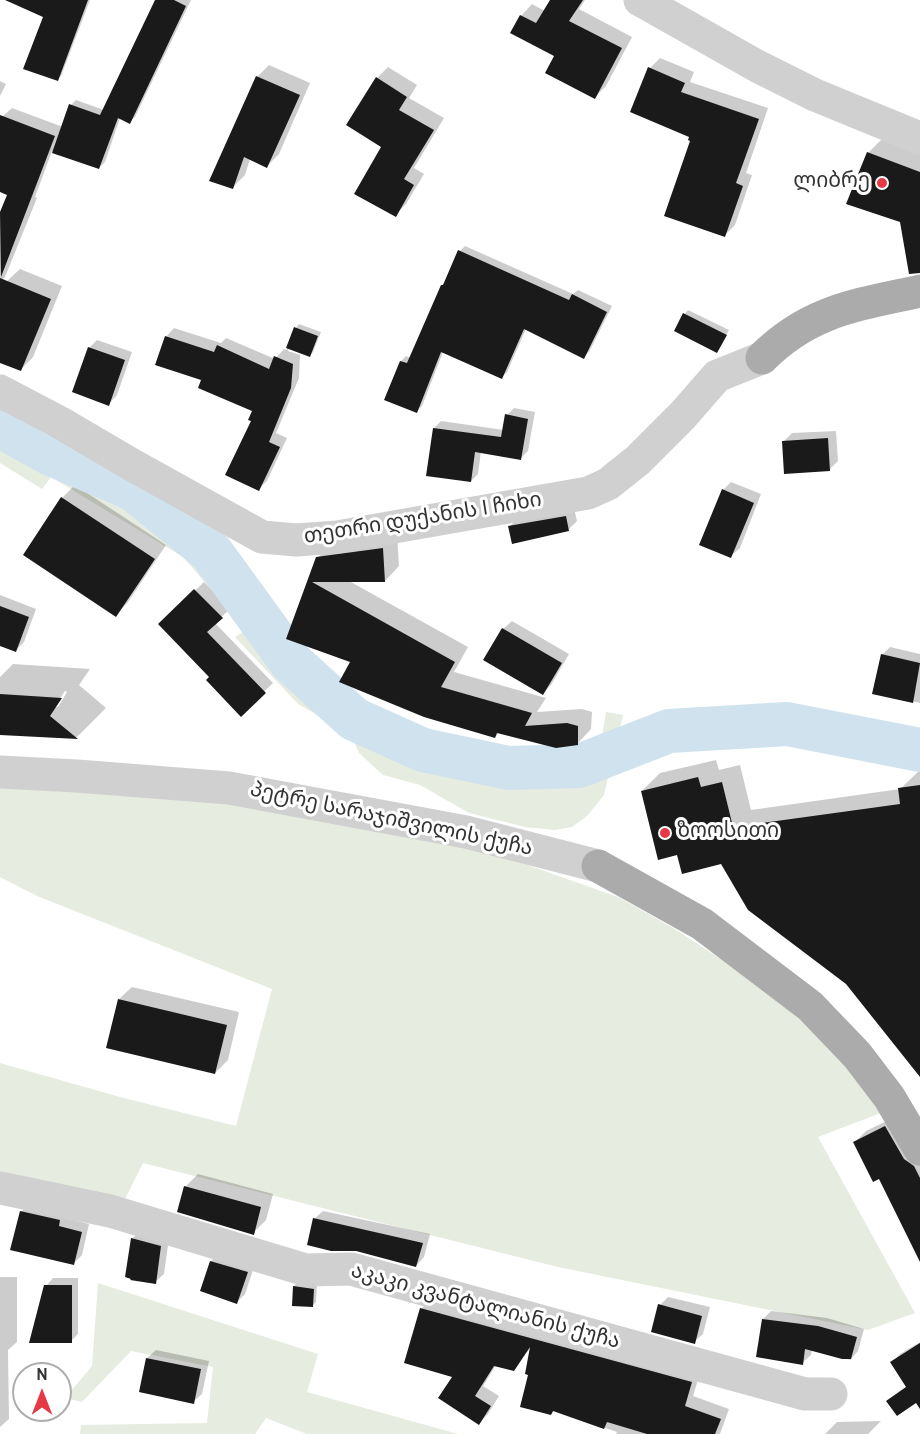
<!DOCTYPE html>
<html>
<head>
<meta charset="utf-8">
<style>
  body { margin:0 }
  #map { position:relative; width:920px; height:1434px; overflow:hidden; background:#fff; font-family:Overpass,sans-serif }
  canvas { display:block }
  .north { position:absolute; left:12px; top:1362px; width:60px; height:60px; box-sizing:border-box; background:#fff; border:2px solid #adadad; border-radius:50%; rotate:0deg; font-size:16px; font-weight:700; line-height:24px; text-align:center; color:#333 }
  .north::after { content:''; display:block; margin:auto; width:21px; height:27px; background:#e63946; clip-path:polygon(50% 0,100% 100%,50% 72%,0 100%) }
</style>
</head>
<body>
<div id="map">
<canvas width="920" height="1434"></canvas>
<div class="north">N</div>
</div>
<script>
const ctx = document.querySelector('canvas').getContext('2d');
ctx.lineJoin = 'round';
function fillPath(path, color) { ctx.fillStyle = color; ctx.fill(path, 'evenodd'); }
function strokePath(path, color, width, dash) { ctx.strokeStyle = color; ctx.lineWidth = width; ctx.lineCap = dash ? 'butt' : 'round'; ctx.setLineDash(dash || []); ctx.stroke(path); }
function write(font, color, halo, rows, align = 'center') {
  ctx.font = font + ' Overpass,"Noto Sans Georgian",sans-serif'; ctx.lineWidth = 6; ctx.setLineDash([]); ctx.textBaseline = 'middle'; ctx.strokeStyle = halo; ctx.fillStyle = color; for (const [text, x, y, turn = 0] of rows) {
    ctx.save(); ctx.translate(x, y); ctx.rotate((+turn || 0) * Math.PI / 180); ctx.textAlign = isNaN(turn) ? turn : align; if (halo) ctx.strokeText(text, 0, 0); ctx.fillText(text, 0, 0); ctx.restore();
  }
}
fillPath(new Path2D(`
  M0 398 206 516 199 526 220 546 280 631 302 659 318 665 336 689 473 751 533 754 590 748 602 737 606 712 623 715 604 795 587 816 572 827 555 830 525 827 469 813 420 785 383 775 359 753 351 734 298 704 235 637 246 630 183 557 51 477 42 489 0 463Z
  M0 786 210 795 499 855 618 897 673 928 767 989 829 1044 886 1111 818 1137 915 1313 868 1330 558 1267 143 1163 122 1205 0 1174V1063L120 1097 236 1126 272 989 37 896 0 877Z
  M98 1283 318 1354 307 1392 458 1434H307L266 1418 255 1434H80L81 1425 207 1423 213 1367 131 1351 82 1402 65 1398 92 1366Z`), '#e6ecdf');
fillPath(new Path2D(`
  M9 0H90L61 76 57 79 45 16Z
  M157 0H191L135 117 129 122 120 118 105 162 99 168 52 151 35 197 37 198 5 277 0 282V216L9 194 0 190V124L3 116 12 108 63 127 71 105 76 100 104 110Z
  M552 0H585L579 9 632 37 606 86 595 97 556 56 512 32 521 16 532 4 545 11Z
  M660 58 694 72 690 82 768 108 746 173 752 175 735 225 725 235 690 136 650 68Z
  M269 65 310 83 279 154 267 166 250 159 245 175 233 187 257 77Z
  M388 67 417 85 409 98 444 118 414 168 424 174 406 204 395 215 383 146 377 78Z
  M0 81 6 84 0 96Z
  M898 123 920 131V250L901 221 868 153Z
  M465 246 573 294 578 290 612 306 589 352 583 357 526 329 507 372 502 377 443 352 422 406 417 411 401 361 406 356 411 358 442 285 446 282 460 251Z
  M20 269 62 286 33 357 21 369 0 361V298L7 281Z
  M688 310 729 330 717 351 685 314Z
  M299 324 321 332 313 352 309 356 289 348 288 351 300 355 299 378 276 433 287 438 267 481 258 489 254 410 203 380 166 337 174 328 221 343 226 338 275 359 284 349 287 350 296 328Z
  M97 340 132 352 117 395 109 404 89 348Z
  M514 408 535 412 528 451 521 458 481 451 478 474 471 481 434 428 441 421 504 430 507 415Z
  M836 431 838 461 830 469 783 442 792 433Z
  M731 482 761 494 740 548 731 556 723 490Z
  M75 485 166 545 128 602 116 615 25 554 62 498Z
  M574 508 577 521 569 529 513 542 509 527 518 518Z
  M397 534 399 566 385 581H349L468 647 454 672 546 698 537 712 582 709 592 712 591 729 577 744 499 732 495 737 352 661 288 638 318 558 332 543Z
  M204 582 230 609 215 623 273 683 241 714 211 677 160 624Z
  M0 595 36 609 24 642 15 651 0 645Z
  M512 621 569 654 551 685 543 693 503 629Z
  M890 647 920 654V703L874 693 882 655Z
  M13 664 90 669 79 685 106 708 77 737 0 733V677ZM65 691 67 692 58 707H54Z
  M716 760 719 770 740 765 751 810 900 789 920 770V1075L847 983 721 863 678 853 642 791 660 773Z
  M132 987 239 1012 228 1060 215 1073 119 999Z
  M897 1116 920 1151V1259L880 1177 855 1142 866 1131Z
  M198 1174 273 1194 266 1220 253 1233 185 1187Z
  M30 1204 66 1218 89 1224 82 1255 74 1263 21 1212Z
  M323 1211 430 1234 424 1257 416 1266 314 1219Z
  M141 1230 169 1238 164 1274 155 1282 133 1238Z
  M220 1253 255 1264 245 1294 237 1302 211 1261Z
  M0 1277H17V1342L8 1350 9 1419 0 1427Z
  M53 1278H78V1334L71 1341 46 1286Z
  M298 1282 317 1285 316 1302 312 1306 294 1286Z
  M668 1297 710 1307 703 1334 694 1342 660 1305Z
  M431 1299 700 1373 693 1396 729 1409 720 1434H616L617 1432 554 1410 551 1414 529 1374 531 1347 513 1370 496 1365 483 1386 499 1396 488 1414 479 1423 454 1376 406 1362 422 1308Z
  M771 1311 827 1318 864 1329 858 1351 850 1360 812 1349 811 1355 802 1363 763 1319Z
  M920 1342V1374L892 1362 900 1354Z
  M156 1350 209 1361 202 1394 193 1402 147 1358Z
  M881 1421 868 1434H825L837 1422Z`), '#0003');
strokePath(new Path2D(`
  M0 426 49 453 133 489 211 552 291 662 354 719 423 750 509 768 579 766 669 731 787 724 920 750`), '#cfe2ee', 44);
fillPath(new Path2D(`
  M5 0H88L58 81 23 69 43 17Z
  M155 0H174L186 6 130 124 118 118 99 169 52 153 69 104 100 115Z
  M550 0H583L569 21 622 48 595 99 545 73 554 56 510 33 520 15 536 23Z
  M648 67 685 83 681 92 759 119 736 183 743 186 725 237 664 216 690 141 688 140 689 137 630 112Z
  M256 76 300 95 267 168 244 157 233 189 209 181Z
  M376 77 407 97 399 110 434 130 404 179 414 185 396 217 354 194 381 147 346 125Z
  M0 115 55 136 1 277 0 212 7 195 0 192Z
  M867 152 920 172V273L909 274 900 222 846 204Z
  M458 250 569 300 572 294 607 312 584 359 524 329 502 379 441 352 417 413 384 400 400 361 407 363 441 285H443Z
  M0 278 51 299 21 371 0 363Z
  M683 313 727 335 717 353 674 331Z
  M294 327 318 336 310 357 286 348Z
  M165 336 214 352 217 345 269 369 274 356 293 364 291 388 269 442 280 447 259 491 225 475 251 421 248 420 252 411 198 388 201 380 155 365Z
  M88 347 125 360 109 406 72 392Z
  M505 414 528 419 521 460 475 452 471 482 426 476 433 428 501 437Z
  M828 438 830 471 784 474 782 441Z
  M722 489 754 503 731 558 699 545Z
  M61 497 155 559 116 617 23 555Z
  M566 516 569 531 512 544 508 526Z
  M383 548 385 582H312L455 662 441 687 532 713 525 726 567 723 578 726V745L556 748 497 733 495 738 424 717 339 682 350 662 286 639 316 557Z
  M194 589 223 618 207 632 266 693 241 717 206 680 209 677 158 624Z
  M0 606 29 617 16 652 0 646Z
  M502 628 562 663 543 695 483 660Z
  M881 654 920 663 913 703 872 694Z
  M0 694 62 698 50 716 78 739 0 735Z
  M698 777 701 787 722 782 733 827 900 804 898 788 920 785V1077L846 984 748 910 721 864 682 874 677 855 658 860 641 791Z
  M118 999 227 1025 215 1074 106 1048Z
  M885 1126 904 1159 914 1166 920 1178V1262L879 1179 873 1182 853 1142Z
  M184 1186 261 1207 254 1235 177 1212Z
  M20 1211 60 1220 59 1226 82 1232 74 1265 10 1250Z
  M313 1218 423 1243 416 1267 356 1251H331L307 1245Z
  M131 1238 161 1246 156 1284 130 1280 131 1279 125 1277Z
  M210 1261 248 1272 237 1304 200 1291Z
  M44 1285H72V1343H29Z
  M293 1286 314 1289 313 1307 292 1306Z
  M658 1304 702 1316 695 1344 651 1332Z
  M420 1308 692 1382 685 1406 721 1419 715 1434H647L607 1422 604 1429 553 1411 551 1415 520 1407 528 1375 525 1374 530 1347 514 1371 494 1366 475 1396 491 1406 479 1425 438 1398 452 1377 404 1363Z
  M762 1319 818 1326 857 1337 851 1359H842L805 1349 803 1365 756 1357Z
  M920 1343V1409L916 1403 897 1416 886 1401 906 1387 890 1362Z
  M146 1358 201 1369 194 1404 139 1392Z`), '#1a1a1a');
strokePath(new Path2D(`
  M640 0 757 66 815 95 920 138
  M0 391 59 422 134 466 262 537 296 540 337 537 588 493 608 484 638 460 683 415 717 376 762 358
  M0 772 77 776 229 788 466 832 598 866
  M0 1188 110 1211 306 1270 351 1269 805 1394H831`), '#d0d0d0', 33);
strokePath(new Path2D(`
  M762 358C810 310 857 305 920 291
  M598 866 702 924 810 1006 857 1055 889 1097 920 1149`), '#ababab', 33);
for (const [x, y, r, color] of [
  [882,183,6,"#e63946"],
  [665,833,6,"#e63946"]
]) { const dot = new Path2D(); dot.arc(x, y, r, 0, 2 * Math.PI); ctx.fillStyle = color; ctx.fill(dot); strokePath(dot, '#fff', 2); }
write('21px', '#333', '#fff', [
  ["ლიბრე",870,183],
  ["ზოოსითი",677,833,"left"]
], 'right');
write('21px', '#333', '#fff', [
  ["თეთრი დუქანის I ჩიხი",423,520,-9],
  ["პეტრე სარაჯიშვილის ქუჩა",391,821,12],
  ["აკაკი კვანტალიანის ქუჩა",485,1308,15]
]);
</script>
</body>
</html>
